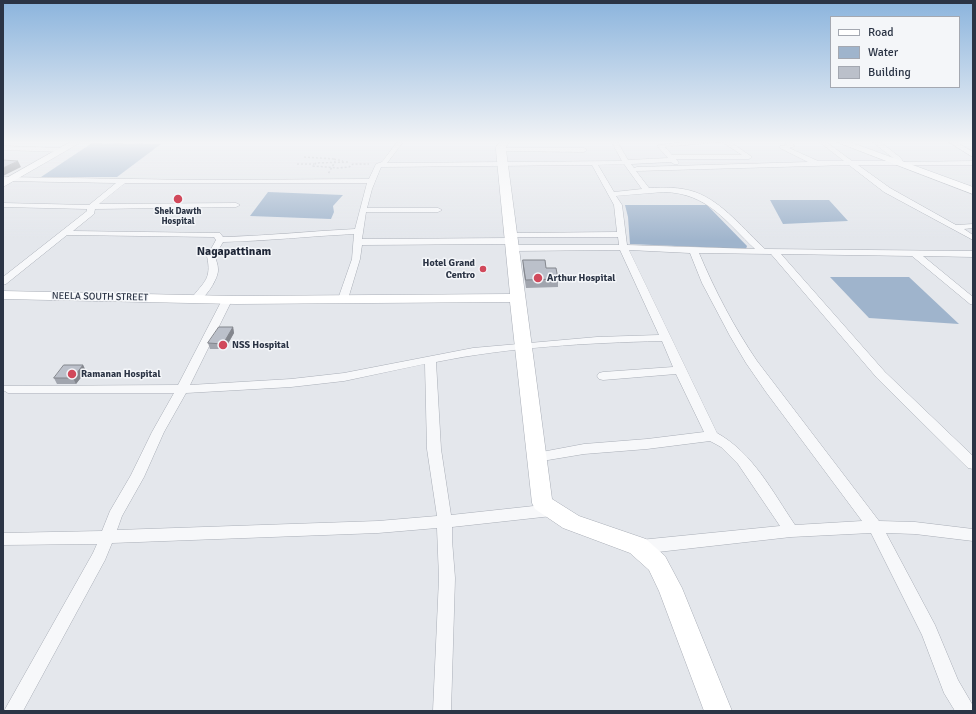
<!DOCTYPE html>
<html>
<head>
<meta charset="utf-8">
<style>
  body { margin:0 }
  #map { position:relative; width:976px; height:714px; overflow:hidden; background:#e4e7ec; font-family:Signika,sans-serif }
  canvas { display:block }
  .frame { position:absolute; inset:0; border:4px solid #2b3445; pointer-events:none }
  .legend { position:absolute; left:830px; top:16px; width:130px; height:72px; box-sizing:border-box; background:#f4f6f9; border:1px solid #a4a8b1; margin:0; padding:5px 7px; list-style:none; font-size:12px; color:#2b3445 }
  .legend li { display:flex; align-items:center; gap:8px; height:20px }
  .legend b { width:20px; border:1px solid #a4a8b1 }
</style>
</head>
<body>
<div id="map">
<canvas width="976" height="714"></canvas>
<div class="frame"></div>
<ul class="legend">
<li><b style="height:5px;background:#fff"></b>Road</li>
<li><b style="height:11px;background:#9fb4cc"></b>Water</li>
<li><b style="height:11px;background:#bbc0ca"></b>Building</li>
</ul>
</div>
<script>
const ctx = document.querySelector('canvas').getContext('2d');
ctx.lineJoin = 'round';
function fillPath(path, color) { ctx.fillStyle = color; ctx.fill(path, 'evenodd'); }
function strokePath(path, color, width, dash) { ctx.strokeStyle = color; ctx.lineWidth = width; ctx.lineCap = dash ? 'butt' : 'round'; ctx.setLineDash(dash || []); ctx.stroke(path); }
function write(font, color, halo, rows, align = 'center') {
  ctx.font = font + ' Signika,sans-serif'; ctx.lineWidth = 3; ctx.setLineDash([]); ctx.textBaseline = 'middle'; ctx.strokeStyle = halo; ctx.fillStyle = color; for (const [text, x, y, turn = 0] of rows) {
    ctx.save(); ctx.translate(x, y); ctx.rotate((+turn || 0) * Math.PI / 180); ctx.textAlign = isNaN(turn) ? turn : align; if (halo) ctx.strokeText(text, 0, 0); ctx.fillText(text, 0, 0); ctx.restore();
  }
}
fillPath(new Path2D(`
  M92 143 161 144 117 177H41Z
  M268 192 343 195 333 206 334 212 331 219 250 216Z
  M770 200H829L848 221 783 224Z
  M625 205H707L747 246 746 249 630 244 628 217Z
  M830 277H909L959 324 869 318Z`), '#9fb4cc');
const street = new Path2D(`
  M398 141H404L387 163 622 161 611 141H617L628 160 668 158 658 147V145L693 141H729L752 157 749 159H676L679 163 678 164H674L671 162 631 164 634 168 637 167 808 162 780 148V146L787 145 783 141H790L795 146 789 148 818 161H844L818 141H825L852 161H897L871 141H879L901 158 903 162 973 161V165H858L890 188 956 225 973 224V228L964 229 973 235V240L884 192 849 165 636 171 649 188C664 187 680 187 695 192 723 202 744 230 765 249L973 251V257L923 256 973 297V305L970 304 912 256 781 254 885 372 973 456V469L968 468 877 378 771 254 699 253C715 291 734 327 757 361L879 521 915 522 973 529V541L915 534 886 533 935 625 958 680 972 704 973 711H955L944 693 922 635 871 533 791 537 640 554 635 552 632 547 635 542 640 540 780 526 738 464 721 447 710 441 647 449 584 454 536 462 531 460 529 457 531 454 584 444 647 439 704 432 676 374 603 380 599 379 597 376 599 373 603 372 673 367 662 341C586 343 510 347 436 362L441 449 451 515 552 504 557 506 559 510 557 514 552 516 452 527V540L455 578 451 711H433L439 578 437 528 378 533 112 543 105 560 23 711H4L93 553 97 544 3 545V533L102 531 110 511 131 475 152 432 174 393H8L3 390 4 386 178 385 222 300 227 297 232 300 190 385 291 379 344 373 473 348 597 337 659 335 620 250 512 251 508 248 512 245H619L618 237H510L506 235 510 233 617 232 614 205 592 165 381 167 372 189 367 208H438L442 210 438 212H366L362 239 511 238 515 241 511 244 362 245 360 259 348 299 343 302 338 299 352 259 354 234C310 236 267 241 223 242L215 256C216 260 218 265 218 269 219 278 205 300 196 302L191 299C204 281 212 280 207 256L216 240 214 237 67 235 6 284 3 285V277L87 211V209L3 207V203L89 205 116 183 3 181V177L197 180 369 179 376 164 382 162ZM722 142 742 155H672L665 147ZM624 164 642 189 614 192 598 165ZM125 183H367L355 229C311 231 267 236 223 237L220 233H217L73 231 94 214 95 209 236 207 240 205 236 203 99 204ZM664 192C708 193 726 222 755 249L627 245 622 205 616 196ZM629 250 690 253 702 283 730 336 746 363 766 392 862 521 795 525C772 491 753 453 717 433ZM425 364 427 449 437 516 378 521 117 530 122 516 144 477 164 432 186 393 291 387 344 381Z
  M947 141H955L973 152V157Z
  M3 146 63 148 66 150 63 152 3 150Z
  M501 148H584L587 150 584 152 499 151V149Z`);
const secondary = new Path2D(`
  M72 141H83L3 187V180Z
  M501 141H510L506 147V150L552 499 579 516 646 539 665 556 682 588 732 711H704L659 591 649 570 630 553 563 528 535 509 532 503 510 302 236 304 3 299V291L236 296 510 294 496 150V147Z
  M834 141H847L973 187V194Z`);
strokePath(street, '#a9aeb7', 1);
strokePath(secondary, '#a9aeb7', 1);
strokePath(new Path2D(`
  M304 157 334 159 335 162 328 174
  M334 159 343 161
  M348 162 316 163 313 166 338 168 349 167 353 164H369
  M297 164H314`), '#c2c5cb', 1.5, [2, 2]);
fillPath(street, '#f7f8fa');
fillPath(secondary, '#fff');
fillPath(new Path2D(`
  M523 260 546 268 558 279V287L526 288 523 268Z
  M233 327 234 333 225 349H210L208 343Z
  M83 365 86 371 76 384H57L54 378Z`), '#a1a5ae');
fillPath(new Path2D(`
  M18 161 21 167 3 176V168Z
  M233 327 234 333 225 349 223 344Z
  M83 365 86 371 76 384 73 378Z`), '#83868d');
const building = new Path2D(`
  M3 160 18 161 3 168Z
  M523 260H545L546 268H556L558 279 526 280Z
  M219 327H233L223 344 208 343Z
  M64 365H83L73 378H54Z`);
fillPath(building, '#bbc0ca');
strokePath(building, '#83868d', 1);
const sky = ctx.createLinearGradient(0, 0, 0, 241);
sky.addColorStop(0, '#8bb4dd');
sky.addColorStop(0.59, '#f3f4f6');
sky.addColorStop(1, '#f3f4f600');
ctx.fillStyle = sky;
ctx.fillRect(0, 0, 976, 241);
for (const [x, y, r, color] of [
  [178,199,5,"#d1495b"],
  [483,269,4,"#d1495b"],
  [538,278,5,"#d1495b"],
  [223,345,5,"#d1495b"],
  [72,374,5,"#d1495b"]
]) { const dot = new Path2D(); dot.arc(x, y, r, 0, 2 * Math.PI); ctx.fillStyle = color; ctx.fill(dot); strokePath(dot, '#f4f6f9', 1.5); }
write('bold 9px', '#2b3445', '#f4f6f9', [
  ["Shek Dawth",178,212],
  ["Hospital",178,222]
]);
write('bold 10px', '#2b3445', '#f4f6f9', [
  ["Hotel Grand",475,263,"right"],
  ["Centro",475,275,"right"],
  ["Arthur Hospital",547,278],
  ["NSS Hospital",232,345],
  ["Ramanan Hospital",81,374]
], 'left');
write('10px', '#2b3445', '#f4f6f9', [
  ["NEELA SOUTH STREET",100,297,1]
]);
write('bold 12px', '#1d2536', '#f4f6f9', [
  ["Nagapattinam",234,252]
]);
</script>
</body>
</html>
